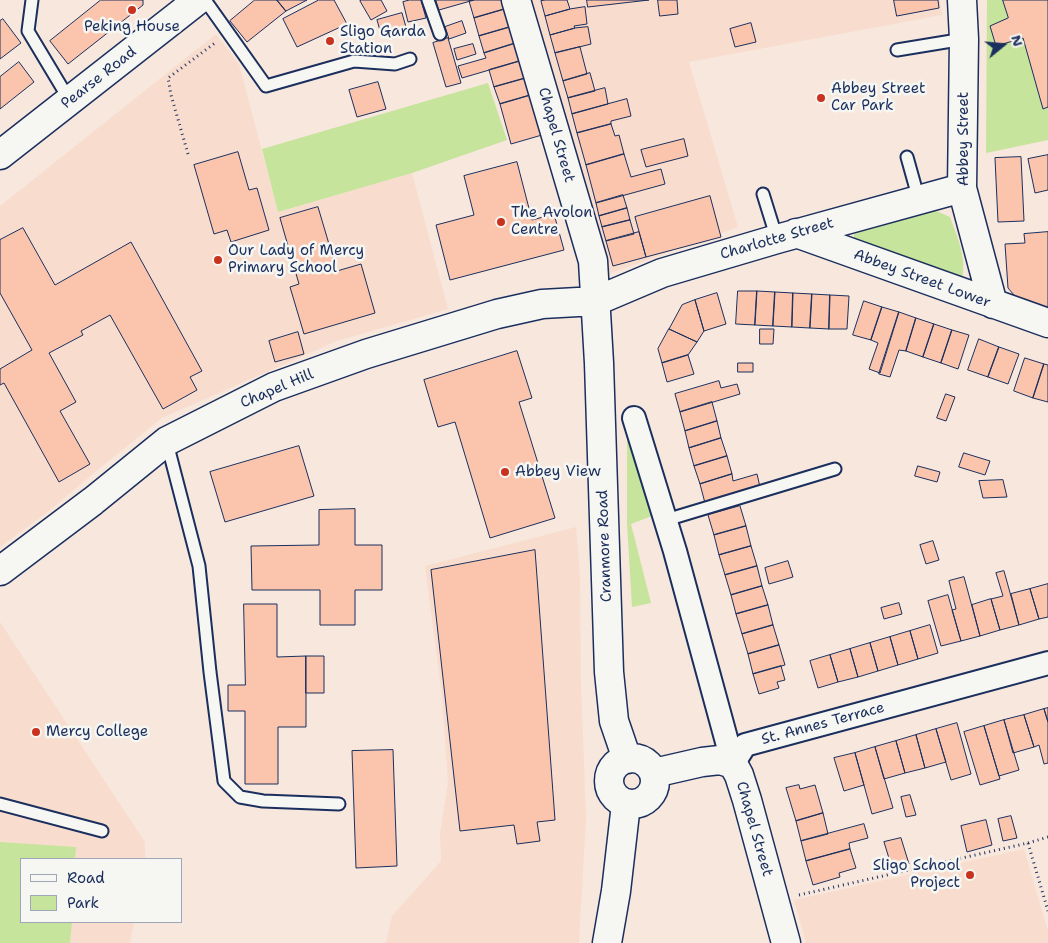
<!DOCTYPE html>
<html>
<head>
<meta charset="utf-8">
<style>
  body { margin:0 }
  #map { position:relative; width:1048px; height:943px; overflow:hidden; background:#f7e7dd; font-family:"Shantell Sans",sans-serif }
  canvas { display:block }
  .legend { position:absolute; left:20px; top:858px; width:162px; height:65px; box-sizing:border-box; background:#f6f6f2; border:1px solid #9ea6b7; margin:0; padding:6px 9px; list-style:none; font-size:15px; color:#1b2f5e }
  .legend li { display:flex; align-items:center; gap:10px; height:25px }
  .legend b { width:25px; border:1px solid #9ea6b7 }
  .north { position:absolute; left:978px; top:20px; width:50px; height:50px; -webkit-text-stroke:4px #f6f6f2; paint-order:stroke; rotate:73deg; font-size:14px; font-weight:700; line-height:20px; text-align:center; color:#1b2f5e }
  .north::after { content:''; display:block; margin:auto; width:18px; height:22px; background:#1b2f5e; clip-path:polygon(50% 0,100% 100%,50% 72%,0 100%) }
</style>
</head>
<body>
<div id="map">
<canvas width="1048" height="943"></canvas>
<ul class="legend">
<li><b style="height:6px;background:#f6f6f2"></b>Road</li>
<li><b style="height:14px;background:#c6e49b"></b>Park</li>
</ul>
<div class="north">N</div>
</div>
<script>
const ctx = document.querySelector('canvas').getContext('2d');
ctx.lineJoin = 'round';
function fillPath(path, color) { ctx.fillStyle = color; ctx.fill(path, 'evenodd'); }
function strokePath(path, color, width, dash) { ctx.strokeStyle = color; ctx.lineWidth = width; ctx.lineCap = dash ? 'butt' : 'round'; ctx.setLineDash(dash || []); ctx.stroke(path); }
function write(font, color, halo, rows, align = 'center') {
  ctx.font = font + ' "Shantell Sans",sans-serif'; ctx.lineWidth = 5; ctx.setLineDash([]); ctx.textBaseline = 'middle'; ctx.strokeStyle = halo; ctx.fillStyle = color; for (const [text, x, y, turn = 0] of rows) {
    ctx.save(); ctx.translate(x, y); ctx.rotate((+turn || 0) * Math.PI / 180); ctx.textAlign = isNaN(turn) ? turn : align; if (halo) ctx.strokeText(text, 0, 0); ctx.fillText(text, 0, 0); ctx.restore();
  }
}
fillPath(new Path2D(`
  M527 0H940L942 15 689 62 738 227 606 275Z
  M216 34 239 64 278 212 412 173 448 309 337 341 162 418 100 468 49 511 0 547V206Z
  M576 527 580 575 581 683 586 818 579 943H386L392 916 441 861 440 834 448 782 442 696 425 566Z
  M0 622 145 842V859H21V922H134L130 943H0Z
  M1024 849 1048 931V943H806L794 900Z`), '#f8ddce');
fillPath(new Path2D(`
  M987 0H1048V140L986 153Z
  M488 83 507 140 412 173 278 212 262 149Z
  M934 210 950 217C957 236 967 258 962 278L854 239V234L864 229Z
  M627 434 652 516 631 524 651 603 632 607 627 523Z
  M0 842 76 847 75 859H21V922H72L70 943H0Z`), '#c6e49b');
const building = new Path2D(`
  M101 0H143V5L68 64 50 41Z
  M255 0H277L286 11 247 42 230 21Z
  M277 0H307L286 11Z
  M319 0H334L347 24 297 47 283 19Z
  M362 0H381L387 11 371 20 360 1Z
  M410 0H421L426 18 408 22 403 2Z
  M436 0H474L439 10Z
  M474 0H502L505 9 474 18 469 1Z
  M546 0H567L570 9 545 16 541 1Z
  M587 0H649L588 7Z
  M658 0H677L678 14 660 16Z
  M894 0H938L939 8 897 16Z
  M1003 0H1048V107L1043 109 1023 38 996 46 990 26 1008 18Z
  M585 7 587 24 574 26 575 28 550 35 545 16 570 9Z
  M505 9 510 27 479 36 474 18Z
  M402 13 406 27 381 34 377 20Z
  M3 19 21 43 0 59V21Z
  M462 21 466 33 449 39 445 27Z
  M751 23 756 42 735 47 730 29Z
  M510 27 516 43 484 53 479 36Z
  M588 27 591 44 555 53 550 35 575 28Z
  M448 38 461 83 446 87 433 43Z
  M516 43 520 61 462 78 458 66 486 58 484 53Z
  M473 44 476 54 457 60 454 49Z
  M580 47 587 74 563 81 555 53Z
  M520 61 526 78 494 87 489 70Z
  M19 62 34 82 0 109V77Z
  M590 73 595 91 568 98 563 81Z
  M526 78 531 95 500 104 494 87Z
  M378 82 386 109 357 117 349 90Z
  M605 88 608 104 572 114 568 98Z
  M531 95 542 135 511 144 500 104Z
  M627 99 631 116 611 121V124L577 133 572 114Z
  M611 124 615 136 619 135 624 154 586 165 577 133Z
  M684 139 688 156 646 167 641 150Z
  M238 152 249 190 257 188 269 230 231 242 227 230 214 234 194 165Z
  M624 154 631 177 661 169 665 184 596 203 586 165Z
  M1048 155V190L1035 193 1028 159Z
  M1021 157 1024 221 998 222 995 158Z
  M517 162 532 220 554 214 564 250 450 280 436 225 474 215 464 176Z
  M623 195 627 208 599 216 596 203Z
  M710 196 721 237 646 257 635 217Z
  M318 207 337 271 361 264 375 313 304 334 290 287 299 284 280 218Z
  M627 208 630 220 602 227 599 216Z
  M630 220 634 234 606 241 602 227Z
  M23 228 55 285 131 242 202 371 190 377 197 390 163 409 110 315 81 331 83 335 49 353 76 402 60 411 90 464 59 482 4 383 0 385V369L32 350 0 293V240Z
  M639 232 646 257 613 266 606 241Z
  M1048 232V310L1020 302 1008 288 1005 244 1025 243 1024 234Z
  M738 291H757L755 325 736 324Z
  M757 291 775 292 773 326 755 325Z
  M775 292 793 293 792 327 773 326Z
  M717 293 726 324 704 331 695 300Z
  M793 293 812 294 810 328 792 327Z
  M812 294 830 295 829 329 810 328Z
  M830 295 849 296 847 329H829Z
  M695 300 704 331 697 342 669 329 682 305Z
  M864 301 882 307 871 340 853 335Z
  M882 307 899 312 880 373 869 369 878 343 871 340Z
  M899 312 916 318 906 351 899 350 890 377 879 374Z
  M916 318 934 324 923 357 906 351Z
  M934 324 952 330 941 363 923 357Z
  M669 329 697 342 688 355 662 363 658 349Z
  M760 329H774L773 344H760Z
  M952 330 969 335 958 369 941 363Z
  M298 332 304 354 275 362 269 341Z
  M979 339 999 347 988 377 968 370Z
  M999 347 1019 354 1008 384 988 377Z
  M517 351 532 398 519 402 555 518 490 538 455 422 438 427 424 380Z
  M688 355 694 374 667 382 662 363Z
  M1025 358 1044 364 1033 398 1014 391Z
  M738 363H753V372H738Z
  M1044 364 1048 365V402L1033 398Z
  M719 381 721 388 737 384 740 394 680 412 675 394Z
  M946 394 955 397 946 421 937 418Z
  M712 402 717 421 685 431 680 412Z
  M717 421 721 438 689 448 685 431Z
  M721 438 727 456 694 466 689 448Z
  M299 446 314 496 225 522 210 472Z
  M964 453 990 461 985 475 959 467Z
  M727 456 732 474 700 484 694 466Z
  M918 466 940 472 937 482 915 476Z
  M732 474 733 481 757 474 760 487 705 503 700 484Z
  M1003 480 1007 497 983 498 979 481Z
  M740 506 746 526 714 535 708 515Z
  M355 509V545H382V590H355V625H320V590H252L251 546 319 545V510Z
  M746 526 751 546 719 555 714 535Z
  M933 541 939 560 926 564 920 545Z
  M751 546 757 566 725 575 719 555Z
  M535 550 555 820 537 822 540 841 517 844 514 825 460 831 431 570Z
  M788 561 793 577 769 584 765 568Z
  M757 566 762 586 731 595 725 575Z
  M1004 571 1019 625 1000 630 991 599 1003 596 996 573Z
  M964 577 980 636 961 641 952 610 956 609 949 581Z
  M1048 584V617L1039 619 1030 589Z
  M762 586 768 605 736 614 731 595Z
  M1030 589 1039 619 1019 625 1011 594Z
  M948 595 961 641 941 646 928 601Z
  M991 599 1000 630 980 636 972 605Z
  M899 603 902 614 884 619 881 608Z
  M244 604H277V657L306 656V727H278V784H245V711H228V685H245Z
  M768 605 773 625 742 634 736 614Z
  M773 625 779 645 748 654 742 634Z
  M930 625 938 653 918 659 910 631Z
  M910 631 918 659 898 665 890 637Z
  M890 637 898 665 878 671 870 643Z
  M870 643 878 671 858 677 850 649Z
  M779 645 785 665 753 674 748 654Z
  M850 649 858 677 838 682 830 655Z
  M830 655 838 682 818 688 810 661Z
  M306 656H324V693H306Z
  M781 666 785 680 777 682 779 688 759 694 753 674Z
  M1048 708V722L1044 709Z
  M1044 709 1048 722V763L1044 764 1039 745 1034 747 1024 715Z
  M1024 715 1034 747 1013 753 1004 720Z
  M1004 720 1019 770 999 776 984 726Z
  M957 723 971 774 951 780 936 729Z
  M984 726 1000 779 980 785 964 732Z
  M936 729 946 762 925 768 916 735Z
  M916 735 925 768 905 773 896 741Z
  M896 741 905 773 884 779 875 747Z
  M875 747 893 808 872 814 855 753Z
  M393 750 397 866 356 868 352 751Z
  M855 753 864 785 844 791 834 758Z
  M799 785 800 789 815 785 823 813 796 821 786 788Z
  M910 795 916 815 906 817 901 797Z
  M823 813 828 834 801 841 796 821Z
  M1011 816 1017 838 1003 841 998 819Z
  M986 820 992 845 967 852 961 826Z
  M864 824 868 838 849 843 850 849 806 861 801 841Z
  M901 838 909 864 892 868 884 842Z
  M850 849 856 868 839 873 840 877 813 885 806 861Z`);
fillPath(building, '#fac5ac');
strokePath(building, '#1b2f5e', 1);
const service = new Path2D(`
  M32 0 28 31 70 101
  M205 0 266 86 354 61 395 64 410 59
  M428 0 440 34
  M897 50 964 39
  M907 157 919 200
  M763 194 777 239
  M167 443 199 566 210 672 224 781 240 797 263 801 339 804
  M666 520 835 469
  M0 804 102 831`);
const minor = new Path2D(`
  M634 418 675 551 733 764
  M733 764 745 745 1048 663`);
const tertiary = new Path2D(`
  M516 0 593 261 599 363 609 672 614 721 627 759
  M962 0 964 39 962 188 993 304
  M796 233 1048 323
  M0 571 93 501 167 441 274 387 366 354 497 314 542 304 596 301 662 273 777 239 962 188
  M609 781a23 23 0 1 1 46 0a23 23 0 1 1-46 0Z
  M654 773 702 762 720 760 733 764 739 775 747 800 786 943
  M607 943 616 891 626 804`);
const secondary = new Path2D(`
  M0 155 198 0`);
strokePath(service, '#1b2f5e', 15);
strokePath(minor, '#1b2f5e', 26);
strokePath(tertiary, '#1b2f5e', 31);
strokePath(secondary, '#1b2f5e', 31);
strokePath(new Path2D(`
  M188 154 171 95 168 78 215 43
  M1028 843 1048 837
  M799 895 1028 843 1048 911`), '#1b2f5e', 3, [1, 4]);
strokePath(service, '#f6f6f2', 11);
strokePath(minor, '#f6f6f2', 22);
strokePath(tertiary, '#f6f6f2', 28);
strokePath(secondary, '#f6f6f2', 28);
for (const [x, y, r, color] of [
  [132,10,5,"#c8321e"],
  [330,41,5,"#c8321e"],
  [821,98,5,"#c8321e"],
  [501,222,5,"#c8321e"],
  [218,260,5,"#c8321e"],
  [505,472,5,"#c8321e"],
  [36,732,5,"#c8321e"],
  [970,875,5,"#c8321e"]
]) { const dot = new Path2D(); dot.arc(x, y, r, 0, 2 * Math.PI); ctx.fillStyle = color; ctx.fill(dot); strokePath(dot, '#f6f6f2', 2); }
write('15px', '#1b2f5e', '#f6f6f2', [
  ["Peking House",132,27,"center"],
  ["Sligo Garda",340,32],
  ["Station",340,49],
  ["Abbey Street",831,89],
  ["Car Park",831,106],
  ["The Avolon",511,213],
  ["Centre",511,230],
  ["Our Lady of Mercy",228,251],
  ["Primary School",228,268],
  ["Abbey View",515,472],
  ["Mercy College",46,732],
  ["Sligo School",960,866,"right"],
  ["Project",960,883,"right"]
], 'left');
write('15px', '#1b2f5e', '#f6f6f2', [
  ["Pearse Road",99,78,-38],
  ["Chapel Street",556,135,74],
  ["Abbey Street",964,139,-90],
  ["Charlotte Street",777,239,-16],
  ["Abbey Street Lower",922,279,20],
  ["Chapel Hill",277,389,-23],
  ["Cranmore Road",605,546,-92],
  ["St. Annes Terrace",823,724,-15],
  ["Chapel Street",754,829,74]
]);
</script>
</body>
</html>
